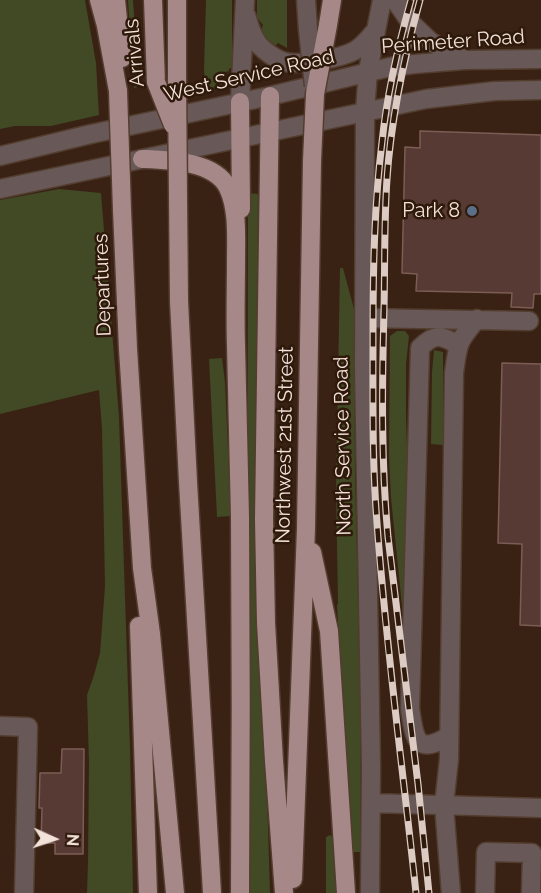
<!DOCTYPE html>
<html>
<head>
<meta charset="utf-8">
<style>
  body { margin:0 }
  #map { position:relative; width:541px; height:893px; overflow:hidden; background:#392213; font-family:Raleway,sans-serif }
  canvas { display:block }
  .north { position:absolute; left:24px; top:809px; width:60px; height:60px; -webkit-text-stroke:4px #2e190a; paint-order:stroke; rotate:93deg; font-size:16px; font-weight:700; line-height:24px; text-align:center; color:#f2e2d9 }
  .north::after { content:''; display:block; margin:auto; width:21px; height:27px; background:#f2e2d9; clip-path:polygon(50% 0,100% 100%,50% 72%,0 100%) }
</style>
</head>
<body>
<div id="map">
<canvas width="541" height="893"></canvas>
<div class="north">N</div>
</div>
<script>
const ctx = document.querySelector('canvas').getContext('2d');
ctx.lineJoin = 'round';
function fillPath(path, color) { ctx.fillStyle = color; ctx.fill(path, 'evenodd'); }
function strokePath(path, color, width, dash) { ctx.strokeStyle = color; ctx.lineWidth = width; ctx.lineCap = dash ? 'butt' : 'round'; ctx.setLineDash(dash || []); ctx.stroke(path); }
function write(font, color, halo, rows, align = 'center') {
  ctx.font = font + ' Raleway,sans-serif'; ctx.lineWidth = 5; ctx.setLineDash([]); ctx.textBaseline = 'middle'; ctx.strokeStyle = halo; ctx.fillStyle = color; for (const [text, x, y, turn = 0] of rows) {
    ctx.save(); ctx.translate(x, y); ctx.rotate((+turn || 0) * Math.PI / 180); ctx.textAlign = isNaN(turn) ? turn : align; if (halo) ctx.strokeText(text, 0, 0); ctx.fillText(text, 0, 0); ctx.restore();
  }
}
fillPath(new Path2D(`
  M0 0H85L96 63 99 115 51 126H15L0 129Z
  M128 0H133L136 41 137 84V87L134 88Z
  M206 0H232V60L233 67 229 69V71L225 72 224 79 227 80 222 85 205 90 204 69Z
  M257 0H287V48L278 43 275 46H273C267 40 258 34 263 25L257 18Z
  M59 189 101 193 119 417 130 748 133 893H87L88 861 89 763 87 695 94 675 100 653 105 586 102 429 99 390 0 414V200Z
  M248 193 258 194 257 454 270 893H247Z
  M340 268H343L354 309 355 475 361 717 360 852H352L337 605 338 604 336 489Z
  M397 331H405L409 336 406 364V418L410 534 407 655 391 498 389 453 390 336Z
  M434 350 443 352V445L431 444 432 372Z
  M222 358 225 382 231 516 217 517 209 359Z
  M330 835 333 838 337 893H326V837Z`), '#414925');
const building = new Path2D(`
  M420 131 541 135V294H534L533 308 511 307 512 293 416 291 417 274 402 273 405 147 420 148Z
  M502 363 541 364V626L520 625 522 544 498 543Z
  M62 749H84L83 854H55V843H41L42 808H39L40 773H61Z`);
fillPath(building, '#573a33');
strokePath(building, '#7c5d56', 1.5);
const minor = new Path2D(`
  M306 0 308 30
  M395 0 411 23 431 42 465 60
  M246 15C249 25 252 37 259 45 265 51 274 58 282 61 298 67 342 58 356 50 364 45 370 37 376 30
  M240 102 245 0
  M0 156 91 134 270 96 390 67 415 64 465 60 541 59
  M0 189 426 99 495 91 541 90
  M364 318 529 321
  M0 726 28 727 24 893
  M449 736C415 757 414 736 410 708L420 348C434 333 441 335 458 345
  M371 803 541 808
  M370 893 371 767 364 367 365 111 368 71 382 0
  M451 893 444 805 449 759 454 373C458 344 457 342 477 319
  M485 893 486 852 532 853 531 893`);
const major = new Path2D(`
  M99 0 106 26 118 91
  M116 0 122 58
  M153 0 156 82
  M328 25 332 0
  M177 78V0
  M270 96 264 519 266 623 274 761 284 893
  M240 102 241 209
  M142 159C169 160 215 161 228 188 238 209 236 237 236 259 236 288 235 317 236 345 237 403 239 460 240 517 241 642 241 768 240 893
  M178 198 179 301 188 482 212 893
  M122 210 128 349 142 568 151 634 175 893
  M312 552 329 631 346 893
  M139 626 148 893
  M293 879 306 528 312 161`);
strokePath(minor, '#533d2f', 21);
strokePath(major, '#533d2f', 21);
strokePath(minor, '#685958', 18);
strokePath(major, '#a68888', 18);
const rail = new Path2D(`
  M411 0C398 46 387 94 382 142 374 207 373 272 373 337 373 399 372 461 377 523 386 647 403 770 416 893
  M420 0C404 58 391 118 387 179 384 222 385 266 384 310 382 386 381 462 388 537L418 784 429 893`);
strokePath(rail, '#dccbc2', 7);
strokePath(rail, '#2e190a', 4.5, [14]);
const minorBridge = new Path2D(`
  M308 30 314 86`);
const majorBridge = new Path2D(`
  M177 78 178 198
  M156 82 173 125
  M118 91 122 210
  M312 161 315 94 328 25`);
strokePath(minorBridge, '#533d2f', 21, []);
strokePath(majorBridge, '#533d2f', 21, []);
strokePath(minorBridge, '#685958', 18);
strokePath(majorBridge, '#a68888', 18);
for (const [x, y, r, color] of [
  [472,211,6,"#5c6f8a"]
]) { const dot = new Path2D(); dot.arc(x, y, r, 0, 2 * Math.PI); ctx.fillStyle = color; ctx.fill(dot); strokePath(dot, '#2e190a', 2); }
write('20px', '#f2e2d9', '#2e190a', [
  ["Perimeter Road",453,42,-4],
  ["Arrivals",135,53,-95],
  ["West Service Road",249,76,-13],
  ["Departures",103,285,-92],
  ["Northwest 21st Street",285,445,-89],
  ["North Service Road",343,446,-91]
]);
write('20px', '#f2e2d9', '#2e190a', [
  ["Park 8",460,211]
], 'right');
</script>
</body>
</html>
